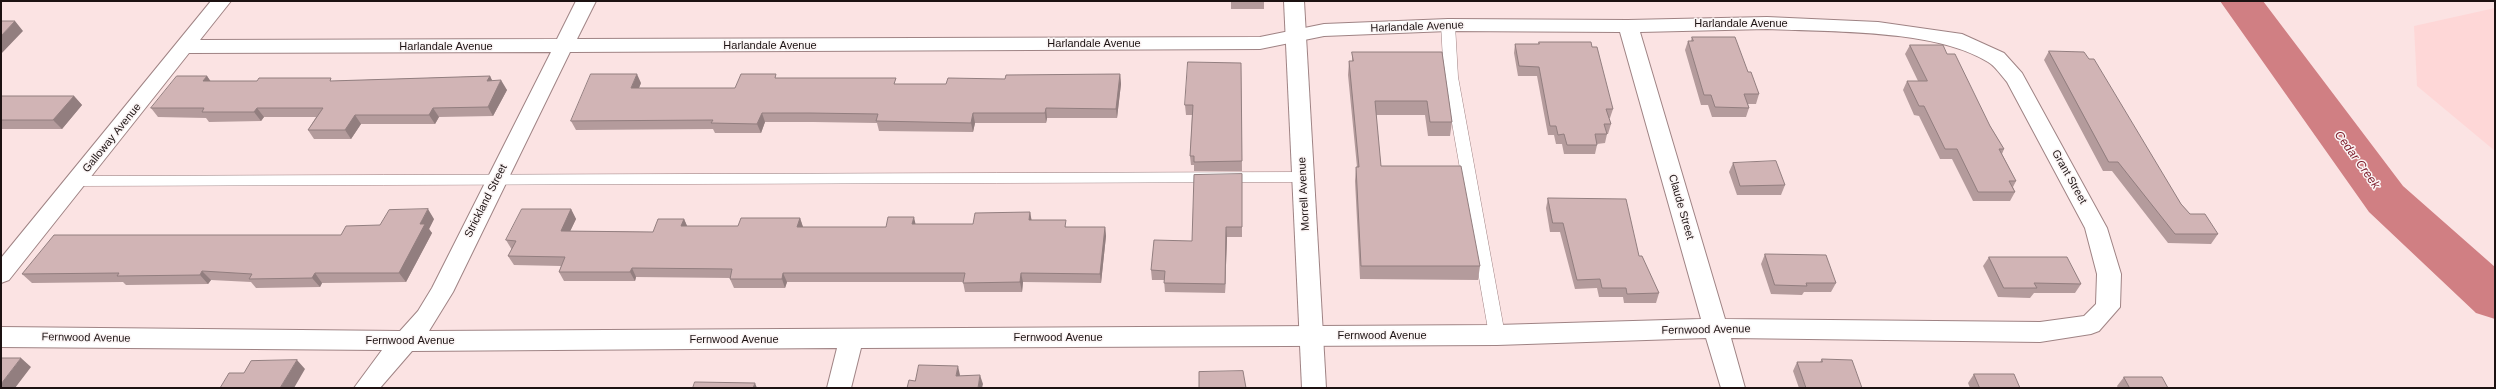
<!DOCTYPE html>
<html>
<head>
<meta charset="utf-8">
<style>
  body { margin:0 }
  #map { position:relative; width:2496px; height:389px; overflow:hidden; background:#fbe3e3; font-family:Arial,sans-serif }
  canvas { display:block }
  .frame { position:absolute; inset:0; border:2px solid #1c1212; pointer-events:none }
</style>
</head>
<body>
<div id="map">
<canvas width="2496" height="389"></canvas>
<div class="frame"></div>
</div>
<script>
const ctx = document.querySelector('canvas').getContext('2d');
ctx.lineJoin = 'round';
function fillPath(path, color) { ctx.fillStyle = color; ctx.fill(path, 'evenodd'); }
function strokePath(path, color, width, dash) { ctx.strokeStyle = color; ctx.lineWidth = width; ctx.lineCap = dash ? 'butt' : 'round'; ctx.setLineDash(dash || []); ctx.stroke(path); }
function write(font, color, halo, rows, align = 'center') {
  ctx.font = font + ' Arial,sans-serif'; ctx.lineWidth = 3; ctx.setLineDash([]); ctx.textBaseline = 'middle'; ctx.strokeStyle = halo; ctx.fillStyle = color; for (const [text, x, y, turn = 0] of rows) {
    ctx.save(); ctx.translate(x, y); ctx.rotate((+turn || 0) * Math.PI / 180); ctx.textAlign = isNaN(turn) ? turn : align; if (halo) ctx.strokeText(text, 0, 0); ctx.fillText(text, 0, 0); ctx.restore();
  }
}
fillPath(new Path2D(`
  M2495 8V151L2417 86 2414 26Z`), '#fed7d7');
fillPath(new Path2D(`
  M2220 1H2263L2403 186 2495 267V319L2476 313 2369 212Z`), '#d07f83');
const service = new Path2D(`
  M1448 21 1455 25 1458 77 1505 335 1503 340 1497 342 1491 340 1489 335 1444 77 1441 25Z
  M1303 172 1308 173 1310 177 1308 181 1303 182 77 186 72 185 70 181 72 177 77 176Z`);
const minor = new Path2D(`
  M211 1H231L200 40 557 39 576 1H596L577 39 1260 37 1324 24 1448 19 1628 20 1767 17 1878 22 1962 34 2004 53 2022 73 2107 228 2121 274 2120 307 2099 331 2091 334 2040 342 1731 338 1745 388H1721L1706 338 1497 345 861 348 851 388H827L837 348 412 351 380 388H354L382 350 1 347V327L400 331 418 311 432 288 551 52 189 53 9 280 1 283V258ZM1767 29C1830 32 1935 29 1988 62 1995 66 2001 75 2007 82L2085 228 2097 274 2096 304 2084 316 2040 322 1725 319 1640 32ZM1448 31 1620 32 1701 319 1497 325 429 331 453 292 570 52 1260 49 1324 36Z`);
const tertiary = new Path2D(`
  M1284 1H1304L1326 388H1302Z`);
strokePath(service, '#9f8384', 1);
strokePath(minor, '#9f8384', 2);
strokePath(tertiary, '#9f8384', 2);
fillPath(service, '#fff');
fillPath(minor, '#fff');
fillPath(tertiary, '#fff');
fillPath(new Path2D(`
  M1231 1H1264V9H1231Z
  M1692 37 1748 72 1759 94 1756 104H1748L1749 108 1746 117H1712L1708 105H1701L1685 50 1688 41H1691Z
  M1539 42 1613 109 1610 118H1609L1611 124 1608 134H1607L1605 143 1597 144V145L1595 154H1564L1562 144H1556L1554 135H1548L1537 76H1518L1514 53 1515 44H1538Z
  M1910 45 1947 54 2004 149 2002 154 2016 181 2013 187 2015 192 2010 201H1973L1952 159H1940L1919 116 1914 115 1903 90 1907 81H1918L1905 54Z
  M2049 51 2089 59 2181 204 2190 214 2218 234 2211 244 2168 243 2112 171H2103L2044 60Z
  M1352 52H1442L1452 122 1450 136H1428L1425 115H1376L1381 166 1480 266 1478 280 1360 279 1355 181 1356 167H1357L1348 75 1349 61H1352Z
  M1241 63 1242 171H1194V165H1191L1190 156 1192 115H1186L1185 105Z
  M1120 74 1121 84 1117 118H1047L1046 123H975L973 132 879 131 877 123 813 122H765L761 133H715L713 129 576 130 571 121 641 83 639 88H735L777 78 897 84H946L1005 79Z
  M207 76 210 81H333L490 76 492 81 507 90 493 116 439 117 435 124H361L351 139H314L308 130 316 117H264L261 121 209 122 206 118 158 117 151 108Z
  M1 96H74L82 105 62 129H1Z
  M1733 163 1785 185 1781 195H1737L1729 172Z
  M1242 174V237H1227L1225 293 1165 292 1164 280H1152L1151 270 1192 241Z
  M1548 198 1639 256 1659 293 1656 303H1624L1623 297H1599L1597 288 1575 289 1560 232H1550L1546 208Z
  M571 209 576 219 570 231 653 232 684 219 687 226H738L800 218 803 227H886L916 224H973L1030 212 1031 220 1067 227H1105L1106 236 1101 283 1023 282 1022 292H965L963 282H787L785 288H734L730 279V278L636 277 635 281H564L559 272 561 266 514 265 508 256 512 250 506 240Z
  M434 219 429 229 432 233 406 282 322 283 320 287 256 288 251 282 211 280 208 284 126 285 123 282 32 283 22 274 341 235 380 225Z
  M1765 254 1836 283 1831 292H1804L1802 295 1771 294 1761 264Z
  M1989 257 2081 284 2075 293H2034L2030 298 1998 297 1983 266Z
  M1822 359 1862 388H1799L1793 371 1797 362H1820Z
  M1974 374 2020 388H1970L1968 383Z
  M2124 377 2168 388H2118L2117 386Z`), '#b49b9c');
fillPath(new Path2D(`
  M15 21 23 31 1 54V36Z
  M637 74 641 83 635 97 631 88Z
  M1120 74 1121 84 1117 118 1116 109Z
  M207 76 214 86 203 81Z
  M490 76 495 86 487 81Z
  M501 80 507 90 493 116 488 107Z
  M74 96 82 105 62 129 53 120Z
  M257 108 264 117 261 121 254 112Z
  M433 108 439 117 435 124 429 115Z
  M1046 108 1047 118 1046 123 1045 113Z
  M762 113 765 122 761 133 757 124Z
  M973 113 975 123 973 132 971 123Z
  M355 115 361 124 351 139 345 130Z
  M428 209 434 219 429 229 432 233 406 282 399 273 420 224Z
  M571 209 576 219 566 240 561 231Z
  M1030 212 1032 222 1029 220Z
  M914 217 916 226 912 224Z
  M800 218 803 227 800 237 797 227Z
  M684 219 688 228 681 226Z
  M1105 227 1106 236 1101 283 1100 274Z
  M1226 227 1227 237 1225 293V284Z
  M632 268 636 277 635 281 630 272Z
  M202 271 211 280 208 284 200 275Z
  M315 273 322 283 320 287 312 278Z
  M783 273 787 282 785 288 782 279Z
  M1021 273 1023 282 1022 292 1020 282Z
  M21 358 31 367 15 388H1V384Z
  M297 360 305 369 294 388H280Z
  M958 366 960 375 959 385 956 376Z
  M980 375 983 384 982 388H978Z
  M755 383 757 388H753Z`), '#927e7f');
const building = new Path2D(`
  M1 21H15L1 36Z
  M1692 37H1735L1748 72H1751L1759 94H1744L1749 108 1715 107 1711 95H1704L1688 41H1693Z
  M1539 42H1591L1592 47H1597L1613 109H1606L1611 124H1604L1607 134H1595L1597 145H1567L1564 134 1558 135 1556 126H1550L1539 67 1519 66 1515 44H1539Z
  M1910 45H1943L1947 54H1955L1990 126 2004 149H1999L2016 181H2009L2015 192H1978L1957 149H1945L1924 106H1919L1907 81H1927Z
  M2049 51 2084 52 2089 59H2094L2181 204 2190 214H2205L2218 234H2175L2118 162H2109Z
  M1352 52H1442L1452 122H1430L1427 101H1375L1381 166H1461L1480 266H1361L1356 167H1359L1349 61H1353Z
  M1188 62 1241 63 1242 161 1194 162V156H1190L1193 105H1185Z
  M591 74H637L631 88H735L741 74H776L775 78H896L894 84H946L948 78 1005 79 1006 75 1120 74 1116 109 1046 108 1045 113H973L971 123 876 121 878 114 810 113H762L757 124 711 123 713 120 571 121Z
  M177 76H207L203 81H257L259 78H331L330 81 490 76 487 81 501 80 488 107 433 108 429 115H355L345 130H308L323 108H257L254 112H202L204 108H151Z
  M1 96H74L53 120H1Z
  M1776 161 1785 185 1740 186 1733 163Z
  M1242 174V227H1226L1225 284 1164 283 1165 271 1151 270 1154 240 1192 241 1194 175Z
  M1548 198 1626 199 1639 256H1642L1659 293 1627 294 1626 288H1602L1600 279 1577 280 1563 223H1553Z
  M428 209 420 224H425L399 273H315L312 278 249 279 252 274 202 271 200 275 117 276 119 273 22 274 54 235H341L346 226 380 225 389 210Z
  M522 209H571L561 231 653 232 658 219H684L681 226H738L741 218H800L797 227H886L888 217H914L912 224H973L975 213 1030 212 1029 220H1066L1065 227H1105L1100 274 1021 273 1020 282 963 283 965 273H783L782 279H730L732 269 632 268 630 272H559L565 257 508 256 516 241 506 240Z
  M1765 254 1826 255 1836 283H1806L1807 286 1775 285Z
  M1989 257H2067L2081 284 2034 283 2037 288H2004Z
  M1 358H21L1 384Z
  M1822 359 1852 360 1862 388H1806L1797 362H1822Z
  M297 360 280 388H220L229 373H244L251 361Z
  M919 365 958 366 956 376 980 375 978 388H907L909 380 915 381Z
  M1243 371 1246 388H1199V372Z
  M1974 374H2014L2020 388H1980Z
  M2124 377H2162L2168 388H2130Z
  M695 382 755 383 753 388H693Z`);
fillPath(building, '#d1b4b5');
strokePath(building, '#927e7f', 1);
write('11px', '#1c1212', '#fbf5f5', [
  ["Harlandale Avenue",1741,24],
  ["Harlandale Avenue",1417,27,-2],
  ["Harlandale Avenue",1094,44],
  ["Harlandale Avenue",770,46],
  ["Harlandale Avenue",446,47],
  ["Galloway Avenue",112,138,-51],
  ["Grant Street",2069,177,61],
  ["Morrell Avenue",1304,194,-93],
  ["Strickland Street",486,201,-63],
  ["Claude Street",1681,207,74],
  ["Fernwood Avenue",1706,330,-1],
  ["Fernwood Avenue",1382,336],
  ["Fernwood Avenue",86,338,1],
  ["Fernwood Avenue",1058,338],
  ["Fernwood Avenue",734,340],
  ["Fernwood Avenue",410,341]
]);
write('italic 12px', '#7d1d2c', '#fbf5f5', [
  ["Cedar Creek",2357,160,54]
]);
</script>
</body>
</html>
